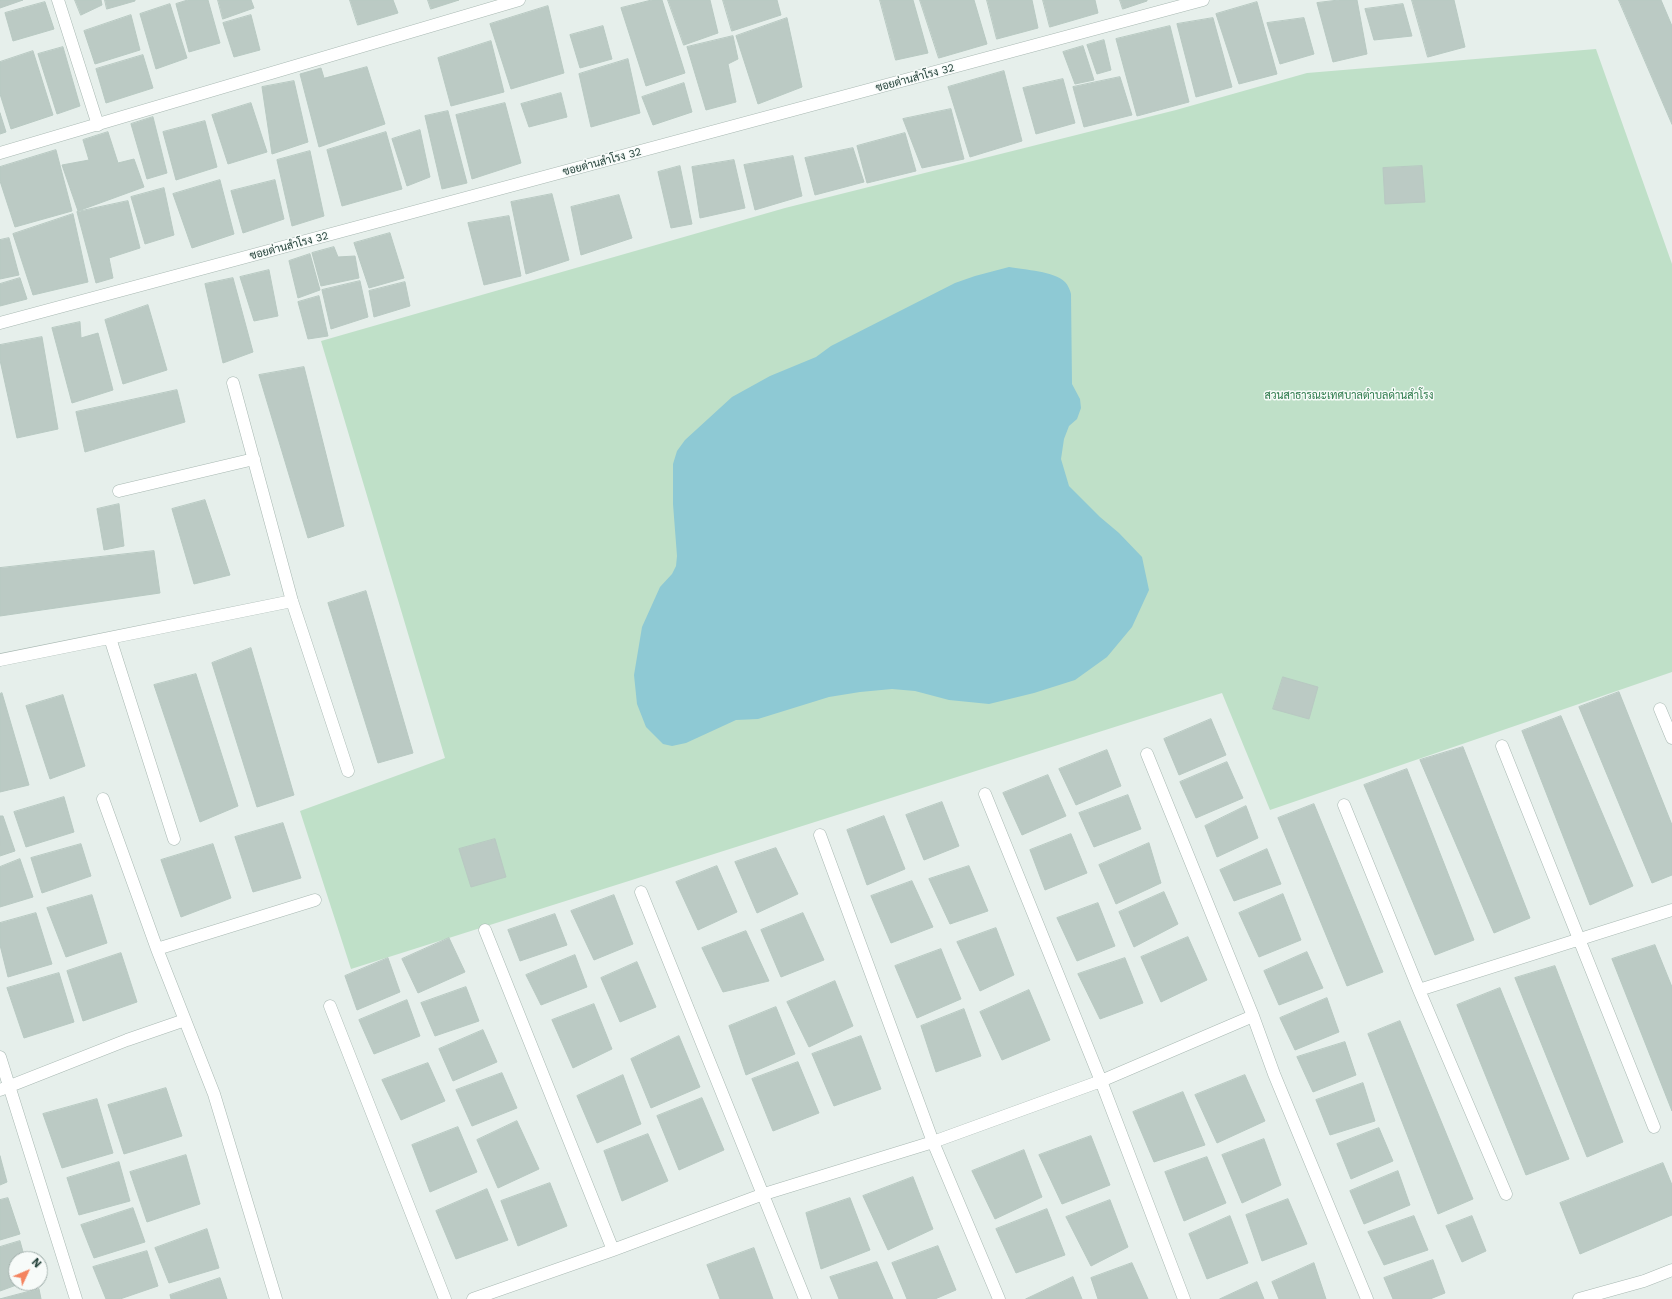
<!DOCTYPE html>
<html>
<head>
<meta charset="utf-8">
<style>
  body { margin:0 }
  #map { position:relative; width:1672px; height:1299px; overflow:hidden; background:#e6efeb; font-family:"Work Sans",sans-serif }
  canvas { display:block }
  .north { position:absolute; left:8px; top:1251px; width:40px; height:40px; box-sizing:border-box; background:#f7fbf9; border:1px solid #a3b1ad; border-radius:50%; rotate:46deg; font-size:11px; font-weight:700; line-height:16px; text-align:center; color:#24423a }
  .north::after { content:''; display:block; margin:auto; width:14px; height:18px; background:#f4845f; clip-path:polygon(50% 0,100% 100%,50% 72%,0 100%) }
</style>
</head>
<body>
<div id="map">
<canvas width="1672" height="1299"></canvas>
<div class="north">N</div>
</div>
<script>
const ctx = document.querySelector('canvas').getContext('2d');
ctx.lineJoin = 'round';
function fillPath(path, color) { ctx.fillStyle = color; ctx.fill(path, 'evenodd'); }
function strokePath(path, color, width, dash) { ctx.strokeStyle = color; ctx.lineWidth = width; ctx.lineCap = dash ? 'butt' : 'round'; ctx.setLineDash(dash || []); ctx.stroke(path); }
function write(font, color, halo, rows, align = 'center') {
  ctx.font = font + ' "Work Sans",Sarabun,sans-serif'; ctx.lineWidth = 3; ctx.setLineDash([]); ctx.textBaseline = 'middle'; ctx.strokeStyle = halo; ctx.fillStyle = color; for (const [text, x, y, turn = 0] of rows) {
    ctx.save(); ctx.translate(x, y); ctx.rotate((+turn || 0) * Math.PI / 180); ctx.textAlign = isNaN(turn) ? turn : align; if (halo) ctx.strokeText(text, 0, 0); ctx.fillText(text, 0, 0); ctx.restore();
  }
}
fillPath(new Path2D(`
  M1596 49 1672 264V672L1270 810 1222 693 351 969 300 811 445 758 321 341 785 208 1176 110 1307 73Z`), '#bfe0c8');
fillPath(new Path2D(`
  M1009 267C1025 270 1054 271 1065 282 1068 285 1070 290 1071 294L1072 384 1080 399 1081 408 1077 419 1069 426 1064 439 1061 459 1069 486 1100 517 1119 533 1142 557 1149 590 1132 627 1107 657 1075 680 1034 693 989 704 949 700 915 691 892 689 860 692 829 697 758 719 736 720 686 743 672 746 663 744 646 727 637 704 634 675 642 627 660 587 672 574 676 566 677 556 673 504V464L677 451 685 440 732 397 770 376 816 357 831 346 955 283 975 276Z`), '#8ec9d4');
const building = new Path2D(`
  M0 0H23L0 8Z
  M75 0H101L102 5 81 15Z
  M105 0H135V1L107 9Z
  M188 0H208L220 43 189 52 176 4Z
  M218 0H251L254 8 223 19Z
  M350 0H393L398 13 358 25Z
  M428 0H459L431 9Z
  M652 0H662L685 73 646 86 621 8Z
  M668 0H710L718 33 684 45Z
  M723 0H777L781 15 732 31Z
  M880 0H913L928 53 896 60Z
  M920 0H974L987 44 939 58Z
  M987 0H1032L1038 28 997 39Z
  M1043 0H1095L1098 13 1050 27Z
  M1120 0H1147V1L1123 9Z
  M1339 0H1357L1367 54 1333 62 1317 3Z
  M1412 0H1454L1465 47 1428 57Z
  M1619 0H1661L1672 26V124Z
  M45 2 54 29 13 41 5 13Z
  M1257 2 1277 74 1239 84 1216 14Z
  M170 4 187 58 156 69 140 14Z
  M1403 4 1412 36 1374 40 1365 9Z
  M548 6 564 73 511 89 490 24Z
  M131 15 140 50 95 64 84 31Z
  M251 15 260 50 234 57 223 23Z
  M787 18 802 87 758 104 736 36Z
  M1213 18 1232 87 1196 97 1177 24Z
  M1304 18 1314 54 1280 64 1267 23Z
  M603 26 612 59 580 68 570 35Z
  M1170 26 1189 102 1137 116 1116 39Z
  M733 36 738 59 728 64 736 102 706 110 687 47Z
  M1104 40 1111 70 1097 74 1087 45Z
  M491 41 504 92 451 106 438 58Z
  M1083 46 1094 80 1075 84 1063 52Z
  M63 47 80 106 57 114 38 54Z
  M33 51 53 115 11 129 0 94V62Z
  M143 55 153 88 106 103 96 69Z
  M628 59 640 113 591 127 579 74Z
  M367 67 385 124 319 147 300 74 321 68 324 78Z
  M1004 71 1022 141 970 157 948 87Z
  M1120 77 1132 115 1084 127 1073 87Z
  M1063 79 1075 123 1036 134 1023 88Z
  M294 81 308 142 272 154 262 87Z
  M684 83 692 112 653 125 642 97Z
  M561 93 567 117 529 127 521 104Z
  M251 103 267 152 228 164 212 115Z
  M505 103 521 163 472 179 456 115Z
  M951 109 964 159 922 168 903 119Z
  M448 111 467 183 442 189 425 116Z
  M0 113 6 132 0 134Z
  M153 117 167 173 147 179 131 124Z
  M205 121 217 167 176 180 163 132Z
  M420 130 430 177 407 186 392 139Z
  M108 132 118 163 134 159 144 187 78 211 62 165 89 160 83 140Z
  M386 132 402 189 342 206 327 150Z
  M905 133 916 171 867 183 857 146Z
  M853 148 864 182 815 195 805 158Z
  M56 150 72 211 15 227 0 181V167Z
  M310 151 324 216 292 226 277 160Z
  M793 156 802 196 755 210 744 165Z
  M734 160 745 208 700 218 692 167Z
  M680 166 692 224 671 228 658 172Z
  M1422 166 1425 202 1385 204 1383 168Z
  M220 180 234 234 192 248 173 194Z
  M275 180 284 219 243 233 231 191Z
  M164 188 174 235 145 244 131 197Z
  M552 194 569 260 526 274 511 202Z
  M619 195 632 238 581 255 571 207Z
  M128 201 140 248 109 258 113 278 96 283 77 212Z
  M73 214 88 282 33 295 13 234Z
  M509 216 521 276 484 285 468 223Z
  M390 233 404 278 369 288 354 243Z
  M9 238 19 275 0 279V240Z
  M334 247 338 257 355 256 359 278 321 286 312 253Z
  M310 254 320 290 298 298 289 261Z
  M269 270 278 316 254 321 240 277Z
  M20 278 27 299 0 306V284Z
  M233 278 253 352 223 363 205 284Z
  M360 281 368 317 331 329 322 290Z
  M405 282 410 306 374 317 369 291Z
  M319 296 328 336 308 339 298 302Z
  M148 305 167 370 123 384 105 320Z
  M80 322 81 338 98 333 113 390 72 403 52 328Z
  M42 337 58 429 17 438 0 360V345Z
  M304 367 344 526 308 538 259 375Z
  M177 390 185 422 85 452 76 412Z
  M205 500 230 575 194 584 172 509Z
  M119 504 124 546 104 550 97 509Z
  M154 551 160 593 0 616V568Z
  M366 591 413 753 378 763 328 603Z
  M251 648 294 795 257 807 212 663Z
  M196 674 238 806 200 822 154 685Z
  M1283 677 1318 687 1309 719 1273 709Z
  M1619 692 1672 825V875L1652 883 1579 707Z
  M2 693 29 785 0 792V694Z
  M63 695 85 766 50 779 26 706Z
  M1561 716 1633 886 1590 905 1522 731Z
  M1211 719 1226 755 1179 775 1164 739Z
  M1463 747 1530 918 1494 933 1420 760Z
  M1107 750 1121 786 1076 805 1059 769Z
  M1227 762 1243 798 1196 818 1180 782Z
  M1407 769 1474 940 1435 955 1364 785Z
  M1048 775 1066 816 1022 835 1003 793Z
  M1128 795 1141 829 1094 847 1079 813Z
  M64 797 74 832 26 847 14 812Z
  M942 802 959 846 924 860 906 815Z
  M1314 804 1383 972 1347 986 1278 818Z
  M1246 806 1258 838 1217 857 1205 826Z
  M0 816H3L15 851 0 856Z
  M884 816 905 869 867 885 847 830Z
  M283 823 301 878 253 892 235 837Z
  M1071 834 1087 873 1045 890 1030 850Z
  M495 839 506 877 471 887 459 849Z
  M1149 843 1161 883 1116 904 1099 865Z
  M81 844 91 876 42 893 31 858Z
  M213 844 231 898 181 917 161 860Z
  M776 848 798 894 757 913 735 862Z
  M1267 849 1281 884 1234 901 1220 870Z
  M20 859 33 897 0 907V867Z
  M717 866 737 912 698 930 676 882Z
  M969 866 988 911 950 924 929 879Z
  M912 881 933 927 891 943 871 896Z
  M1164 892 1178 924 1134 947 1119 912Z
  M1283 894 1301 940 1259 957 1239 913Z
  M92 895 107 943 66 957 47 908Z
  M614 895 633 944 594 960 571 911Z
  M1098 903 1115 946 1077 961 1057 918Z
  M36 913 52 964 8 977 0 945V923Z
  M803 913 824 960 781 977 761 930Z
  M555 914 567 945 520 961 508 930Z
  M996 928 1014 975 980 991 957 942Z
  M746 931 769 981 723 992 702 948Z
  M1188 937 1207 980 1161 1002 1141 957Z
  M449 938 465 972 418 993 402 959Z
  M1655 945 1672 987V1111L1612 959Z
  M941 949 961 999 917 1018 895 966Z
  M1307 952 1323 988 1279 1005 1264 971Z
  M121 953 137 1002 83 1021 67 971Z
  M575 955 587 987 541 1005 526 975Z
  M388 958 400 992 357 1010 345 976Z
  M1125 958 1143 1003 1100 1019 1078 974Z
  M637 962 656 1007 620 1022 601 978Z
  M1555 966 1623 1142 1587 1157 1515 978Z
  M59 973 74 1022 24 1038 7 988Z
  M835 981 853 1026 809 1047 787 1002Z
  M466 987 479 1021 435 1036 421 1003Z
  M1500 988 1569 1159 1526 1175 1457 1005Z
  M1029 990 1050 1040 1002 1060 980 1012Z
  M1327 998 1339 1032 1295 1050 1280 1018Z
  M407 1000 420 1036 374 1054 359 1020Z
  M594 1004 612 1049 573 1068 552 1020Z
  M776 1007 795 1054 746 1075 729 1026Z
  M964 1009 981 1056 936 1072 921 1026Z
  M1400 1021 1473 1199 1438 1214 1368 1034Z
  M483 1030 497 1062 453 1081 439 1049Z
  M679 1036 700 1087 651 1108 631 1059Z
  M861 1036 881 1089 834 1106 812 1054Z
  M1345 1042 1356 1075 1313 1092 1297 1057Z
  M798 1062 819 1113 773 1131 752 1079Z
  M428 1063 445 1101 401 1120 382 1080Z
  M502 1073 517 1108 472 1126 456 1090Z
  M623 1075 641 1124 597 1143 577 1096Z
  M1245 1075 1265 1121 1217 1143 1195 1095Z
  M1363 1083 1375 1121 1330 1135 1316 1100Z
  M166 1088 182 1136 124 1154 108 1105Z
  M1183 1092 1205 1145 1154 1162 1133 1112Z
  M702 1098 724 1150 679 1170 657 1116Z
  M97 1099 113 1153 62 1168 43 1114Z
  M517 1121 539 1169 498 1188 477 1140Z
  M458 1127 477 1172 430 1192 412 1145Z
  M1379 1128 1393 1161 1351 1179 1337 1144Z
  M648 1134 668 1181 622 1201 604 1151Z
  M1091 1136 1110 1185 1062 1204 1039 1155Z
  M1264 1139 1281 1185 1242 1203 1222 1155Z
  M1024 1150 1042 1197 995 1219 972 1171Z
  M186 1155 200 1204 147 1222 130 1172Z
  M0 1156 7 1182 0 1185Z
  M1207 1157 1226 1203 1184 1221 1165 1172Z
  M119 1162 130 1201 79 1215 67 1178Z
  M1663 1163 1672 1185V1215L1580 1254 1560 1203Z
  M1398 1171 1410 1205 1364 1224 1350 1191Z
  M913 1177 933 1229 888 1250 863 1196Z
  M550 1183 567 1226 518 1246 501 1201Z
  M487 1189 508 1240 456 1259 436 1211Z
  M8 1198 20 1234 0 1240V1200Z
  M850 1198 870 1250 821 1269 806 1213Z
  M1288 1199 1307 1244 1262 1261 1246 1215Z
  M1110 1200 1128 1247 1091 1266 1066 1217Z
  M133 1208 145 1242 94 1258 81 1225Z
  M1047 1209 1065 1255 1016 1273 996 1229Z
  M1230 1216 1248 1263 1207 1279 1189 1234Z
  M1414 1216 1428 1250 1384 1265 1368 1232Z
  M1472 1216 1486 1251 1462 1262 1446 1226Z
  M207 1229 219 1268 169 1283 155 1248Z
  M20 1241 25 1259H16V1283H22L0 1291V1247Z
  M938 1246 956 1290 935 1299H907L892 1263Z
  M754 1248 773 1299H720L707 1265Z
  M147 1251 158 1286 120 1299H106L93 1267Z
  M1433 1260 1445 1293 1430 1299H1393L1384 1278Z
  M877 1262 893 1299H839L830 1277Z
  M1132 1263 1148 1299H1098L1091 1278Z
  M1314 1263 1326 1299H1279L1272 1282Z
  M1073 1277 1082 1299H1026Z
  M220 1278 227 1299H171L170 1295Z
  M1257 1282 1264 1299H1220Z
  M39 1289 41 1299H0Z`);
fillPath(building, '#bbcac4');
strokePath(building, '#b8c9c2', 1);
const street = new Path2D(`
  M58 0 98 125
  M0 153 519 0
  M0 323 1203 0
  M233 383 292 601 348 771
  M119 491 254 459
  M110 638 174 839
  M0 660 292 601
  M1660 709 1672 738
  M1502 746 1654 1127
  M1147 754 1253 1016 1274 1074 1367 1299
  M985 794 1101 1081 1184 1299
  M103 799 157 949 214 1094 276 1299
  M1344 805 1419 990 1506 1194
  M820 835 933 1142 999 1299
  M641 892 805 1299
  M485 930 613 1250
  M157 949 315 900
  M1419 990 1672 910
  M330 1006 445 1299
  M0 1057 76 1299
  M0 1090 127 1040 185 1020
  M473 1299 613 1250 761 1195 933 1142 1101 1081 1253 1016
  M1579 1299 1644 1281 1672 1270`);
strokePath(street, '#a8b8b2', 13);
strokePath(street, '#fff', 12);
write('11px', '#24423a', '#f7fbf9', [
  ["ซอยด่านสำโรง 32",915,78,-15],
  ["ซอยด่านสำโรง 32",602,162,-15],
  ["ซอยด่านสำโรง 32",289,246,-15]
]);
write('11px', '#2d7a4b', '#f7fbf9', [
  ["สวนสาธารณะเทศบาลตำบลด่านสำโรง",1349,396]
]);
</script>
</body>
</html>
